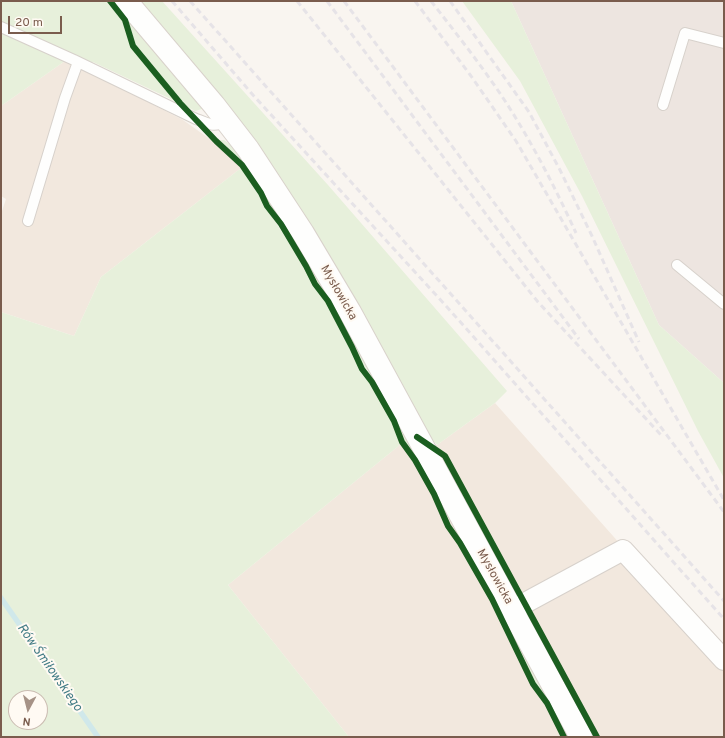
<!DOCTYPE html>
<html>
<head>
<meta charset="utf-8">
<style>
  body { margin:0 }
  #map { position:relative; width:725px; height:738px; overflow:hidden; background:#f9f5f0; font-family:Overpass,sans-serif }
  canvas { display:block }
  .frame { position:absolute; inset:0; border:2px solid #7a5c4d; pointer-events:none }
  .north { position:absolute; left:8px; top:690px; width:40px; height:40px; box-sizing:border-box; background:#fffaf3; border:1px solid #cabbb1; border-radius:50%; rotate:187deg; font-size:11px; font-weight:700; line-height:16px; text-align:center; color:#7a5c4d }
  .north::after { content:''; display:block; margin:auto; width:14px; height:18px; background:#a69286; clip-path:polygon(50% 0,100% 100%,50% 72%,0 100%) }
  .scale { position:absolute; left:8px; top:16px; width:54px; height:18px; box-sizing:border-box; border:2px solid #7a5c4d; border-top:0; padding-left:5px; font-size:12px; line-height:14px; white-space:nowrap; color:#7a5c4d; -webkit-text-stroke:3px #fffaf3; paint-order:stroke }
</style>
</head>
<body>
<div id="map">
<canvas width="725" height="738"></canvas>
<div class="frame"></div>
<div class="north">N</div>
<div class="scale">20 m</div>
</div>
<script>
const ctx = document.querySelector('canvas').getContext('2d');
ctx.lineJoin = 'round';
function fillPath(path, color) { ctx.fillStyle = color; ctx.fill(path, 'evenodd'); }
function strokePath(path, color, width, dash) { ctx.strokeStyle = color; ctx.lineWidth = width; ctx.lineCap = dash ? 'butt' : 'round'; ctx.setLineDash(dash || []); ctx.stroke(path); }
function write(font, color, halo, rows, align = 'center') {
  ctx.font = font + ' Overpass,sans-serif'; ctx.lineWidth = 4; ctx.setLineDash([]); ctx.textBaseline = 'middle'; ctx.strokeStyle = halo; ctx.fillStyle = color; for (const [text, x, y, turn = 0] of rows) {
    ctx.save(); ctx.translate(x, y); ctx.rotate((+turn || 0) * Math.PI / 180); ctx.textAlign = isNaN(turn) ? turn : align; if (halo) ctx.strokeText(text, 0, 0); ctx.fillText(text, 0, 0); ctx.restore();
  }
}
fillPath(new Path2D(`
  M65 61 96 75 183 120 214 142 235 160 241 168 101 277 74 336 1 312V214L6 199 1 196V106Z
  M495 403 724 661V737H349L228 585 401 444 437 445Z`), '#f2e8de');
fillPath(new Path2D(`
  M511 1H724V383L659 325Z`), '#ede5e0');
fillPath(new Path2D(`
  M1 1H106L125 24 131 47 175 101 93 62 65 61 1 106Z
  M112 1H114L153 45 203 107 202 109 195 111 186 106 136 46 128 20Z
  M139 1H162L328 185 507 391 495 403 437 445 426 432Z
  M462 1H511L659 325 724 383V478L698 431 582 196 520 81Z
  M219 140H224L234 147 258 180 327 291 431 481 430 483 418 461 405 442 396 421 376 383 361 361 354 344 330 300 321 289 307 262 282 223 270 207 263 192 246 165 238 157Z
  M241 168 303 265 317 291 326 303 350 348 357 363 371 384 393 425 401 444 228 585 349 737H1V312L74 336 101 277ZM16 698H40V722H16Z
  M518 647H522L550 698 547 700 537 685Z`), '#e7f0db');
strokePath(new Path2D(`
  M1 598 98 737`), '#d0e8ea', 5.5);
const lane = new Path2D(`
  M1 27 74 60 196 119C211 124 212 128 227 121
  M663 105 685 33 724 43
  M28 221 65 98 78 62
  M677 265 724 304`);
const street = new Path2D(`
  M512 610 623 550 724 660`);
const secondary = new Path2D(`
  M126 1 214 105 248 149 303 233 350 312 581 737`);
strokePath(lane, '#d7d1cb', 12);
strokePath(street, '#d7d1cb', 22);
strokePath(secondary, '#d9d2cb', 24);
strokePath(lane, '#fefefd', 10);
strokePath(street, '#fefefd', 20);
strokePath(secondary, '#fefefd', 22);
strokePath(new Path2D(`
  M172 1 253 95 447 307 724 619
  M190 1 724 601
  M297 1 538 302 661 435
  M327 1 579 339
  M344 1 724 512
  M415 1 471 76 516 141 724 500
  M431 1C462 41 494 81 520 125 541 160 559 196 576 233
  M450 1 529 112 560 170 592 236 639 342`), '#e6e3e7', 3, [6, 4]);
strokePath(new Path2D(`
  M110 1 125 20 133 46 180 103 216 141 242 165 261 193 267 206 281 224 306 266 315 284 328 301 352 347 362 369 372 382 394 421 402 442 415 460 434 494 448 526 460 543 492 599 533 684 547 703 564 737
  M417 437 445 456 597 737`), '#1b5e20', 6);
write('12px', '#7a5c4d', '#fffaf3', [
  ["Mysłowicka",338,293,60],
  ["Mysłowicka",494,577,61]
]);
write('italic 13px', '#437c86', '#fffaf3', [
  ["Rów Śmiłowskiego",49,668,55]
]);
</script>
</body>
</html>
